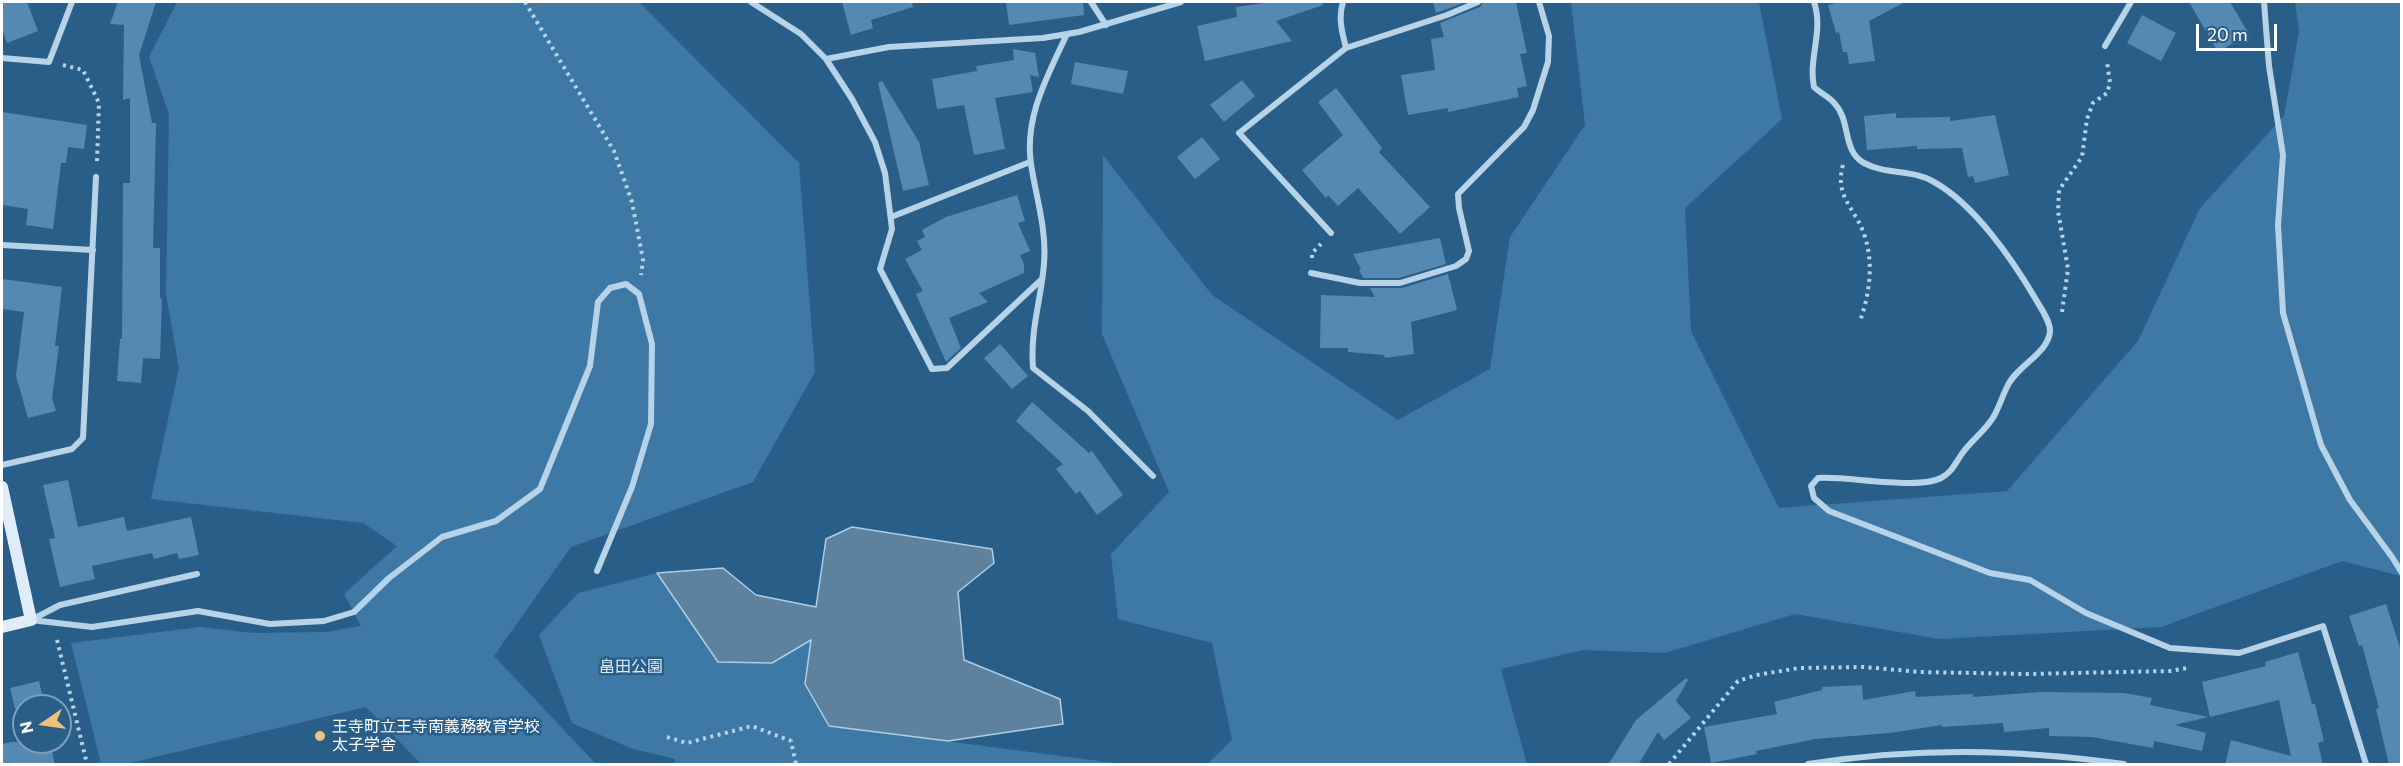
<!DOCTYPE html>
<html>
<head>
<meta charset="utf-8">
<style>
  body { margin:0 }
  #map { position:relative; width:2403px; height:766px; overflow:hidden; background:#295e88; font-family:Commissioner,sans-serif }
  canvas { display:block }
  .frame { position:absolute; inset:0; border:3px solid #fff; pointer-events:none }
  .north { position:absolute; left:12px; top:694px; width:60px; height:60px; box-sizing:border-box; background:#295e88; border:2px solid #7f9eb8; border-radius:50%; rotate:257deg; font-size:16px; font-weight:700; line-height:24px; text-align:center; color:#fff }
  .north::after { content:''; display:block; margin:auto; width:21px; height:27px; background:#efc17d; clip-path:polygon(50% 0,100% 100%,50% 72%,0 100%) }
  .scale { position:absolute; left:2196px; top:24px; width:81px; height:27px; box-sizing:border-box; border:3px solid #fff; border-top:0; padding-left:8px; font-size:18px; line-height:21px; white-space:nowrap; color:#fff; -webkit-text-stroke:4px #295e88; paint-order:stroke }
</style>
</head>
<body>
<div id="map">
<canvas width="2403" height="766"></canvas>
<div class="frame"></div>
<div class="north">N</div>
<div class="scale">20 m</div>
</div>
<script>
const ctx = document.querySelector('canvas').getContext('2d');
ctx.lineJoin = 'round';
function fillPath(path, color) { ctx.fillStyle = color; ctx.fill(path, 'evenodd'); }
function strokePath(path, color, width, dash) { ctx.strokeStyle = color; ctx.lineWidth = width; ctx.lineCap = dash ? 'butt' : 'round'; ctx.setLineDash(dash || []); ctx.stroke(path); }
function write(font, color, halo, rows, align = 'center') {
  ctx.font = font + ' Commissioner,"Noto Sans JP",sans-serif'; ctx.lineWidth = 5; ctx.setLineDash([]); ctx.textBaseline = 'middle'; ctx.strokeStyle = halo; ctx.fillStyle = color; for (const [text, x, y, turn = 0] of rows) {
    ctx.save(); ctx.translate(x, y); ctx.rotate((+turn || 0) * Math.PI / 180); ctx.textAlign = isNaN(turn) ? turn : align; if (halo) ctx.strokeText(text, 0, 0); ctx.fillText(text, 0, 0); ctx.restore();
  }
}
fillPath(new Path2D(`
  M177 2H639L799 163 815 372 753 482 571 547 494 656 596 764H421L366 707 126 764H101L71 643 200 627 254 633 326 632 361 626 344 594 397 546 363 523 151 499 179 368 166 294 169 114 149 57Z
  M1571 2H1759L1782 119 1685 208 1691 331 1779 508 2007 491 2138 341 2200 208 2284 116 2299 32 2295 2H2401V576L2342 561 2161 627 1939 639 1795 614 1665 653 1583 650 1501 669 1527 764H1207L1232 740 1212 643 1118 619 1111 554 1169 492 1102 334 1103 155 1212 295 1398 420 1490 369 1510 237 1585 125Z
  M657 573 718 662 772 663 811 639 805 684 829 726 1123 764H675V759L633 749 572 723 539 635 578 593Z`), '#3e78a4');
const water = new Path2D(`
  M852 527 992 549 994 563 958 592 964 660 1060 699 1063 724 948 741 829 726 805 684 811 640 772 663 718 662 657 573 723 568 756 595 816 607 826 539Z`);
fillPath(water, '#5e829e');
strokePath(water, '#abcfe9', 1.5);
fillPath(new Path2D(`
  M2 2H27L38 31 7 43 2 29Z
  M118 2H156L139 55 152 123H156L153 248H160V298L162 299 160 359 143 358 141 383 117 381 120 339H122L123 183H130V98L123 100 124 25 110 24Z
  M842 2H912L913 7 871 20 873 28 851 35Z
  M1006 2H1083L1084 15 1009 25Z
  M1272 2H1322L1323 5 1276 21 1292 41 1205 61 1197 26 1237 17 1236 7Z
  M1433 2H1466L1436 13Z
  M1483 2H1516L1527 53 1520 54 1527 86 1517 88 1519 97 1448 112V108L1408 115 1401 75 1435 70 1431 39 1444 37 1440 23 1480 7Z
  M1839 2H1905L1869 21 1875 61 1849 64 1847 52H1843L1839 32 1836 33 1828 5Z
  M2189 2H2230L2249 34 2218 52Z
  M2142 15 2176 33 2161 61 2127 43Z
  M1013 49 1035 53 1039 77 1030 75 1033 92 995 98 1005 149 974 155 964 105 937 109 932 79 977 71 976 66 1014 60Z
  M1075 62 1128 71 1123 94 1071 84Z
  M1242 80 1255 96 1224 122 1210 105Z
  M882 81 919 142 929 185 903 191 878 83Z
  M1336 88 1382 148 1379 152 1430 207 1400 234 1358 188 1338 206 1328 195 1326 198 1302 170 1343 135 1318 102Z
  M2 112 87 125 84 149 68 147 66 163H61L53 229 26 225 28 209 2 205Z
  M1896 113V118L1950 117V121L1995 115 2009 175 1975 183 1973 176 1968 177 1962 148 1917 149V146L1867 150 1864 116Z
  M1202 137 1220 159 1195 179 1177 157Z
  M1017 195 1025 221 1018 223 1030 251 1020 255 1024 264V273L979 293 988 302 949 318 961 348 946 362 916 294 923 291 905 259 922 250 917 241 925 237 922 230 946 217Z
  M1440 238 1446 264 1399 278H1363L1359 270 1361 269 1353 254Z
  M1448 274 1457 310 1411 322 1414 354 1385 358 1384 355 1348 352V348H1320L1321 295 1375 297 1370 288H1402Z
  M2 279 62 287 55 346H59L52 398 56 411 28 418 16 376 24 312 2 309Z
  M1000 344 1028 376 1012 389 984 358Z
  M1032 402 1089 453 1092 451 1123 495 1097 515 1080 491 1076 494 1056 469 1063 464 1016 421Z
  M68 480 78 527 124 517 127 531 191 517 199 555 179 559 177 553 154 559 152 553 92 566 95 579 60 587 49 539 55 538 43 485Z
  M2386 604 2402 654V765H2389L2376 709 2379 708 2362 645 2359 646 2349 616Z
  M2298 652 2312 704H2315L2324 741 2318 743 2323 765H2225L2231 740 2291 756 2279 700 2210 717 2202 682 2266 666 2265 662Z
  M1686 678 1688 680 1676 701 1691 718 1664 740 1658 732 1638 765H1608L1636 720Z
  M39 681 44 703 15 709 10 688Z
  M1862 685 1863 700 1915 691 1916 697 1973 694V697L2040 692 2124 693 2152 698 2150 705 2209 717 2175 725 2206 733 2202 751 2154 741 2153 748 2092 737 2049 736V728L2004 732 2003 723 1942 727V725L1890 733 1815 739 1756 751 1757 754 1711 763 1704 727 1777 714 1774 702 1822 690V687Z
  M11 742H50L55 765H2V744Z`), '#5689b1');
strokePath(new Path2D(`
  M525 2 614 151 632 202 643 260 641 275
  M63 65 83 70 99 103 97 161
  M1843 165C1834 196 1855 208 1864 234 1874 262 1870 293 1860 321
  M1312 258V253L1321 244
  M2062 312 2068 269 2058 211 2059 190 2082 157 2087 119 2093 103 2107 93 2110 83 2107 62
  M57 640 87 764
  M667 737 687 743 752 726 791 741 796 764
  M1669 764 1738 681 1757 675 1799 668 1864 667 1920 672 2028 674 2170 671 2188 668`), '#b6d3e8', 4, [3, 4.5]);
strokePath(new Path2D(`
  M751 2 801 34 826 59 852 99 875 142 885 173 892 229 880 269 932 369 947 368 1042 279
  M1091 2 1106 25
  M1343 2C1338 18 1342 32 1346 48
  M1814 2C1824 31 1808 58 1814 87 1820 93 1830 97 1835 104 1851 121 1842 151 1864 163 1886 175 1913 169 1934 182 1974 204 2012 259 2035 298 2040 307 2050 320 2050 331 2049 353 2016 366 2007 387 2002 397 1999 407 1994 416 1986 430 1973 439 1964 451 1956 461 1953 472 1941 478 1918 490 1848 476 1818 478L1811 486 1814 498 1829 511 1990 573 2030 580 2086 613 2170 648 2239 653 2323 626 2366 764
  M2264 2 2269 66 2283 155 2278 225 2283 313 2321 445 2350 500 2392 557 2402 573
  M1067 34C1048 75 1024 117 1031 164 1036 197 1047 230 1044 264 1041 301 1030 329 1033 368L1088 411 1153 476
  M2105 46 2131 2
  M2 58 49 62 72 2
  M826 59 889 47 1043 38 1079 32 1181 2
  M891 217 1030 162
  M1331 233 1239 133 1346 48 1447 15 1478 2
  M2 245 93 250
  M1311 273 1360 283H1400L1456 266 1466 259 1469 251 1459 208 1458 194 1524 127 1533 110 1548 62 1549 36 1539 2
  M2 465 72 449 83 438 96 177
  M31 620 92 627 198 611 270 624 324 621 354 612 389 578 442 537 496 521 540 489 590 366 598 302 610 288 626 284 639 294 652 344 651 424 632 487 597 571
  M31 620 60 605 197 574
  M1808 764C1918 747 2014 749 2124 764`), '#b6d3e8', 6);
strokePath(new Path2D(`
  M2 487 31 620 2 627`), '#e0edf8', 12);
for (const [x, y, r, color] of [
  [320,736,6,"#efc17d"]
]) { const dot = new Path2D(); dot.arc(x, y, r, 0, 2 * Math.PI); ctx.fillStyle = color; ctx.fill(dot); strokePath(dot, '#295e88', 2); }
write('16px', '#daeaf7', '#295e88', [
  ["畠田公園",631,667]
]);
write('16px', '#fff', '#295e88', [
  ["王寺町立王寺南義務教育学校",332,727],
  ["太子学舎",332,745]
], 'left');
</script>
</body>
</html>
